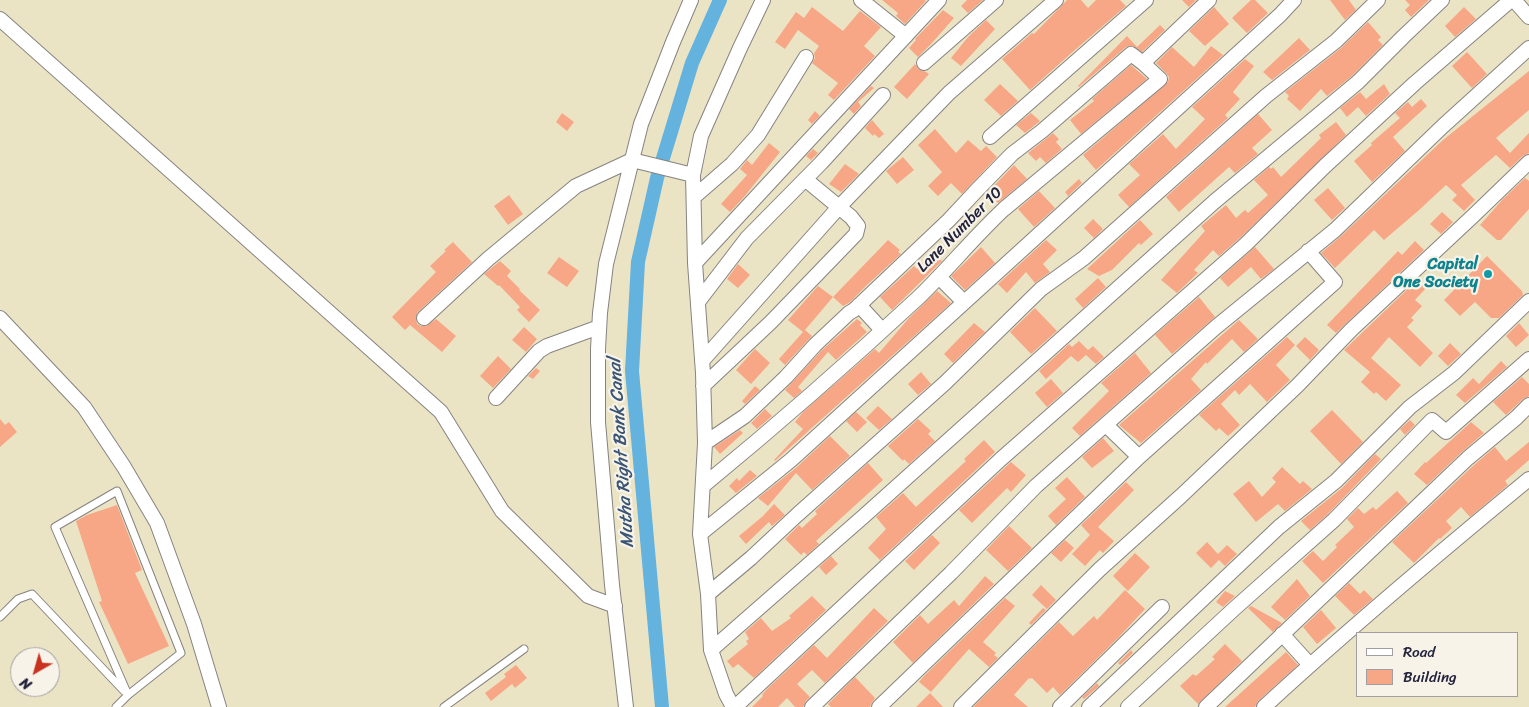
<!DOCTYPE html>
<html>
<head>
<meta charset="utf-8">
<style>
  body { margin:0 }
  #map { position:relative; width:1529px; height:707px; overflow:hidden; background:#eae4c5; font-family:Sriracha,sans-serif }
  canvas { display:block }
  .legend { position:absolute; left:1356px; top:632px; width:162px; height:65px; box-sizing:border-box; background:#f7f3e8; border:1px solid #a29fa3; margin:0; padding:6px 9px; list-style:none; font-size:15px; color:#22223b }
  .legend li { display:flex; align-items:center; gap:10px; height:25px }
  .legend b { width:25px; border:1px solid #a29fa3 }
  .north { position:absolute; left:10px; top:647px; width:50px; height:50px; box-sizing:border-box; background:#f7f3e8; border:1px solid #a29fa3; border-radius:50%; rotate:218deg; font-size:14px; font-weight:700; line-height:20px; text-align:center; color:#22223b }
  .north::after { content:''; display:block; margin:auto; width:18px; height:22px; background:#c8321e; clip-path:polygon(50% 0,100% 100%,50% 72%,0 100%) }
</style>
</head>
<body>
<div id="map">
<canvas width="1529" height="707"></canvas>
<ul class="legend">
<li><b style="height:6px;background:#fff"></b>Road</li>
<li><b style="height:14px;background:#f7a785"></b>Building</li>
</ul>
<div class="north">N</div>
</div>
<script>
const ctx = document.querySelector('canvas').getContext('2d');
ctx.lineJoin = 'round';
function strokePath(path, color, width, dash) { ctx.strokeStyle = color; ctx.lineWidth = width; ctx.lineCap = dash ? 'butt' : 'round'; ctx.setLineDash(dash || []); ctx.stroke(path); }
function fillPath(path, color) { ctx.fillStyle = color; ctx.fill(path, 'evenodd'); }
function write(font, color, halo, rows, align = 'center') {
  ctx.font = font + ' Sriracha,sans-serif'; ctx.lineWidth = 4.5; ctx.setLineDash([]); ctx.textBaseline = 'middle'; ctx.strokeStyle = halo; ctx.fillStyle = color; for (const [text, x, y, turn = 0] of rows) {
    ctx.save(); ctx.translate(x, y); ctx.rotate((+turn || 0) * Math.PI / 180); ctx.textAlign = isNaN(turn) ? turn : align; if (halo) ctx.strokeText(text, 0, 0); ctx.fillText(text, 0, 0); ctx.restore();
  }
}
strokePath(new Path2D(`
  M662 707 632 371 638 262 657 178 692 63 720 0`), '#64b2de', 14);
fillPath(new Path2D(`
  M882 0H925L926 1 905 24 896 16 898 13Z
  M967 0H983L968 13 961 6Z
  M1067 0H1081L1088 8 1096 0H1120L1126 6 1076 49 1030 90 1002 59 1032 33 1034 34Z
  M1182 0H1196L1189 7Z
  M1251 0H1255L1268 13 1247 33 1232 18Z
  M1330 0H1349L1356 10 1345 20Z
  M1405 0H1429L1411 17 1405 10 1410 5Z
  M812 7 843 31 860 11 881 27 864 46 875 56 834 100 828 95 838 83 812 63 815 58 814 53 819 46 798 30 785 49 775 42 796 12 804 18Z
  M1214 7 1229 24 1205 46 1189 31Z
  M1464 7 1476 19 1455 37 1445 26Z
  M943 10 954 18 932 43 918 57 909 48 916 40 915 39Z
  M986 20 995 29 961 66 951 58 968 37Z
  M1368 22 1381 37 1378 40 1383 45 1352 76 1327 96 1321 89 1300 111 1287 99 1289 96 1285 92 1341 48Z
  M1160 25 1165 30 1142 52 1133 46 1126 47 1079 87 1078 86 1127 36 1137 47Z
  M1299 38 1310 50 1272 80 1263 72Z
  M1211 46 1223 55 1096 170 1083 155 1168 82 1169 77 1166 73 1156 63 1172 47 1194 67Z
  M1467 52 1487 74 1472 88 1452 66Z
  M1245 59 1254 66 1233 92 1240 99 1225 115 1228 118 1129 207 1118 195 1140 175 1129 164 1163 134 1176 149 1205 119 1192 107Z
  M915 64 918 69 926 72 929 74 907 99 894 87Z
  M1131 65 1147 79 1081 134 1070 120 1094 101 1092 99Z
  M1529 71V110L1496 138 1510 153 1529 133V153L1523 156 1510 168 1496 155 1461 185 1475 200 1464 211 1452 200 1457 195 1446 185 1418 211 1384 240 1374 230 1335 268 1321 253 1341 236 1443 140Z
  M1000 84 1018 101 1001 116 984 100Z
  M1384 84 1390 94 1366 116 1358 107 1347 117 1340 108 1360 92 1366 99Z
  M871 86 874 88 858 102 861 106 854 114 849 109Z
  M1421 99 1427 106 1393 137 1405 151 1372 182 1354 161 1372 145 1371 143 1400 118 1395 113 1408 102 1412 107Z
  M815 111 820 116 812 124 808 120Z
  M562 113 574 122 567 131 556 122Z
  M1031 113 1040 121 1025 133 1016 125Z
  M1258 114 1272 130 1252 148 1258 154 1235 173 1229 167 1179 212 1166 197Z
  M872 120 884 134 879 138 874 134 873 136 865 128Z
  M1336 122 1346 135 1240 238 1219 256 1213 250 1194 270 1198 273 1177 293 1161 280 1205 231 1201 226 1226 205 1236 218 1245 210 1248 213 1268 195 1254 180 1269 167 1271 169 1273 167 1281 177 1321 138 1319 135Z
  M935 129 956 153 968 140 981 151 986 146 997 157 962 194 951 183 938 196 928 186 942 172 918 145Z
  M1053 133 1059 139 1056 142 1062 149 1046 163 1040 157 1036 161 1028 153Z
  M769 143 780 152 744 197 730 212 721 204 747 175 740 169 747 160 752 165Z
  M813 149 818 153 811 160 806 156Z
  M903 157 914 170 897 184 886 171Z
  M845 164 859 174 841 192 829 184Z
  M1014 165 1027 179 998 203 988 192Z
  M1525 178 1529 181V209L1501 240H1497L1480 225 1503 199Z
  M1079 179 1082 183 1068 196 1065 192Z
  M1328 188 1345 208 1332 220 1314 200Z
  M1039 191 1055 208 1034 227 1018 209Z
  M509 195 523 214 508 225 494 206Z
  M1442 212 1453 222 1441 234 1430 224Z
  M1093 219 1103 229 1094 238 1084 228Z
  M1140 220 1153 234 1141 245 1139 243 1112 270 1099 276 1087 269Z
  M888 240 900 250 898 252 901 254 868 284 849 303 843 306 833 297Z
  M1046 240 1057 250 1043 264 1050 272 1035 283 1026 272 1007 293 998 284Z
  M1415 241 1424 250 1336 333 1327 325 1398 251 1402 255Z
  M453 242 472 262 418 312 416 316 417 324 421 326H426L436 319 456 336 442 352 410 325 405 330 392 317 436 272 430 266 446 251 444 250Z
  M981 247 995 263 965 290 951 276Z
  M1255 247 1274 269 1261 279 1251 267 1228 287 1220 278Z
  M932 252 942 261 892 310 880 297 914 266 917 269Z
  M1487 256 1522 291 1523 295 1499 318H1491L1475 302 1460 316 1444 300Z
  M559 257 579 271 567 287 547 273Z
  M500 261 511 271 507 276 520 289 519 290 540 310 529 322 517 310 520 307 499 285 498 286 484 274Z
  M738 264 750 275 738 288 727 279Z
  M1098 278 1106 287 1083 308 1075 299Z
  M1417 280 1426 288 1415 300 1422 306 1411 318 1414 320 1407 327 1433 353 1420 367 1389 337 1371 358 1401 385 1386 401 1376 392 1374 394 1361 382 1370 372 1344 350Z
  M818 286 833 297 805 330 812 336 785 365 779 359 803 332 788 320Z
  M937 291 951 303 775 461 774 460 803 429 795 422 803 412 875 349 879 353 909 318Z
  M1199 297 1215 317 1172 354 1155 335Z
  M1035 308 1057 331 1031 354 1010 332Z
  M857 319 862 323 860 325 867 332 836 360 828 352 798 387 802 391 794 398 785 390 821 351Z
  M1239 320 1258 339 1244 352 1232 339 1207 364 1206 362 1191 379 1201 390 1141 443 1119 425Z
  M974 323 985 332 953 363 944 354Z
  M1519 323 1529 335 1516 347 1506 336Z
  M524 327 537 339 526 352 512 340Z
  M1287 337 1295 345 1276 365 1290 380 1267 402 1250 384 1239 395 1235 390 1221 404 1240 425 1228 436 1219 428 1216 431 1199 415Z
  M1305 337 1319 350 1310 360 1296 346Z
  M1079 341 1088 350 1093 346 1104 357 1096 364 1086 355 1078 362 1071 356 1046 379 1039 371 1069 344 1072 347Z
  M1450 343 1461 354 1448 366 1438 356Z
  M755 349 770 363 751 384 736 370Z
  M1135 353 1151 373 1080 436 1072 428 1109 391 1101 383Z
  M498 356 511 369 493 388 480 376Z
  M1501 361 1507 367 1465 403 1456 395 1473 378 1479 384Z
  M536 368 540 371 533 379 528 376Z
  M921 372 931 384 918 395 908 384Z
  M1522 377 1529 384V396L1523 399 1506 415 1493 402Z
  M1051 379 1063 393 1047 407 1035 393Z
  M755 386 760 390 745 404 742 401Z
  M878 406 892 419 879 430 866 418Z
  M765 409 772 416 757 429 751 423Z
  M1332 410 1363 442 1341 464 1310 431Z
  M856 412 867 422 857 432 846 421Z
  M0 419 5 425 9 422 17 432 0 447Z
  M918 419 931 431 928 434 935 441 909 464 904 459 903 461 888 446Z
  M1410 420 1415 425 1405 435 1400 429Z
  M1471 422 1484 433 1462 452 1427 485 1414 474 1425 462 1426 463Z
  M740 430 743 433 720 454 714 447Z
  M830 436 850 456 812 490 796 473 768 506 758 498 797 467Z
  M1103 438 1114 451 1092 468 1082 457Z
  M984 440 995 452 880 560 868 548 886 529 876 517 903 493 916 507 966 461 964 459Z
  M1529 442V460L1505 481 1508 485 1470 517 1461 507 1446 521 1452 528 1440 539 1439 538 1414 563 1392 542 1474 465 1495 447 1506 461Z
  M1375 454 1381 459 1328 514 1310 530 1301 521 1342 488Z
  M1011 462 1026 475 1011 492 1007 488 972 523 959 510Z
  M868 463 883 480 816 541 819 544 807 555 804 552 801 555 785 539 799 525 802 528 817 514 815 511Z
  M1282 467 1300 484 1303 481 1312 489 1285 511 1278 504 1256 522 1233 494 1249 481 1262 497 1276 482 1272 478Z
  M750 470 757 476 736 493 729 486 737 478 739 481Z
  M1067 477 1085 497 1056 525 1048 516 1066 499 1055 488Z
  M1126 482 1134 490 1098 527 1114 541 1103 553 1100 550 1085 566 1072 554 1090 535 1081 525Z
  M1397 491 1408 503 1323 583 1302 561 1313 551 1323 561 1337 547 1335 545 1354 527 1347 519 1358 508 1364 514 1373 507 1376 510Z
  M774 504 785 515 772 526 769 522 746 544 739 536 763 516Z
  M117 505 142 570 135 573 169 646 128 664 99 602 102 601 76 521 87 515Z
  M1009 526 1032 548 1008 571 986 550Z
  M932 535 940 543 914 570 905 561Z
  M1065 540 1074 548 1061 562 1051 553Z
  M1207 542 1218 554 1227 545 1237 554 1225 566 1219 560 1211 568 1196 553Z
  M1135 553 1150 567 1128 591 1113 576Z
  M831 556 838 564 826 575 819 567Z
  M985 576 994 584 913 663 893 642 920 615 928 624 954 600 959 606Z
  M1297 579 1310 596 1285 620 1271 607Z
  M1349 583 1360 594 1364 590 1373 599 1354 615 1335 596Z
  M1041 585 1056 600 1047 609 1032 595Z
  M1125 590 1145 609 1119 637 1060 695 1053 687 1047 693 1032 678 1030 679 1029 678 1014 695 1028 707H973L1059 622 1073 636 1094 616 1097 620Z
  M1225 591 1235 596 1223 607 1216 602Z
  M812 596 826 610 754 678 738 664 733 668 727 661 748 644 746 641 749 639 745 632 761 618 772 631 791 618 789 616Z
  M1005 598 1015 606 983 642 996 653 994 655 998 658 989 667 969 649 931 692 919 682 925 675Z
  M1251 606 1282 623 1273 632 1248 608Z
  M874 608 888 621 825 683 812 670 797 684 810 697 806 701 803 707H795L787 698 778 707H752L763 696 762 695 767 689 814 645 827 658Z
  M1043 608 1046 610 1031 625 1029 623Z
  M1321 610 1336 628 1317 644 1303 627Z
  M1225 644 1242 661 1198 704 1180 686 1193 674 1196 676 1215 659 1212 657Z
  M1131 650 1133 653 1120 665 1118 663Z
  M1286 652 1298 665 1258 701 1255 707H1225Z
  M516 665 527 678 515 688 512 684 491 701 485 693 506 677 504 674Z
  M855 677 875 698 871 704 870 707H831L828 704Z
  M1097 683 1099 686 1084 699 1082 697Z
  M930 693 943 707H916Z`), '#f7a785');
const service = new Path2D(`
  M0 617 18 599 32 594 124 691
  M116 707 128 695 181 653 117 491 55 527 128 695
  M444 707 524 649`);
const minor = new Path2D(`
  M861 0 906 36
  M1514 0 1529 17
  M0 19 441 412 502 511 588 596 615 606
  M924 63 996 0
  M1143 63 1209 0
  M990 137 1146 0
  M694 197 732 164 758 135 806 57
  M695 263 939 0
  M939 277 964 302
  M698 302 747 238 821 163 883 95
  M859 305 882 330
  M0 318 84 407 124 467 157 523 194 624 219 707
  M424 318 488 259 576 186 632 160 693 175
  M702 361 839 207 949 93 1056 0
  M703 386 771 322 856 234 858 226 851 217 805 179
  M496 398 539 351 547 346 599 327
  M1106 425 1139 457
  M704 485C777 425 849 362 919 297 948 269 974 237 1004 209L1160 79 1143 63 1131 54 1042 131 1012 154 977 190 949 220 854 310 849 313 815 345 786 377 745 416 705 443
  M700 534 791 460 1280 15 1294 0
  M708 594 751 558 797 515 945 383 1041 289 1084 258 1266 96 1336 41 1378 0
  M1282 634 1310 665
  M711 650 864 516 1214 202 1358 82 1404 36 1442 0
  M626 707 612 585 598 422V349L600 313 606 264 641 124 673 42 691 0
  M733 707 726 694 711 650 708 594 700 534 705 443 703 373 695 263 693 175 701 136 740 48 763 0
  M735 707 1001 459 1246 244 1325 166 1415 83 1511 0
  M812 707 951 573 1036 486 1216 327 1335 230 1443 126 1529 48
  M879 707 1139 457 1335 282 1308 251
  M961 707 1100 569 1181 496 1298 385 1351 330 1473 216 1529 162
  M1060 707 1162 607
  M1089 707 1279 527 1336 481 1410 407 1454 373 1529 301
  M1128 707 1235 608 1334 520 1432 420 1446 432 1529 359
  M1206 707 1468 458 1516 418 1529 405
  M1264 707C1350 628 1439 553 1529 479`);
strokePath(service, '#868380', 9);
strokePath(minor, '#868380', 16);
strokePath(service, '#fff', 7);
strokePath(minor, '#fff', 14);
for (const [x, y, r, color] of [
  [1488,274,5,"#0f9aa8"]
]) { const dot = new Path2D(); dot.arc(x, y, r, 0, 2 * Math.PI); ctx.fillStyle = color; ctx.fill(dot); strokePath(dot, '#f7f3e8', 2); }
write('16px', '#22223b', '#f7f3e8', [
  ["Lane Number 10",960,230,-45]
]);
write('bold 16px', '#0d838f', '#f7f3e8', [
  ["Capital",1478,265],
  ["One Society",1478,283]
], 'right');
write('italic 18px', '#395474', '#f7f3e8', [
  ["Mutha Right Bank Canal",622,453,-94]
]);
</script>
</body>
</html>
